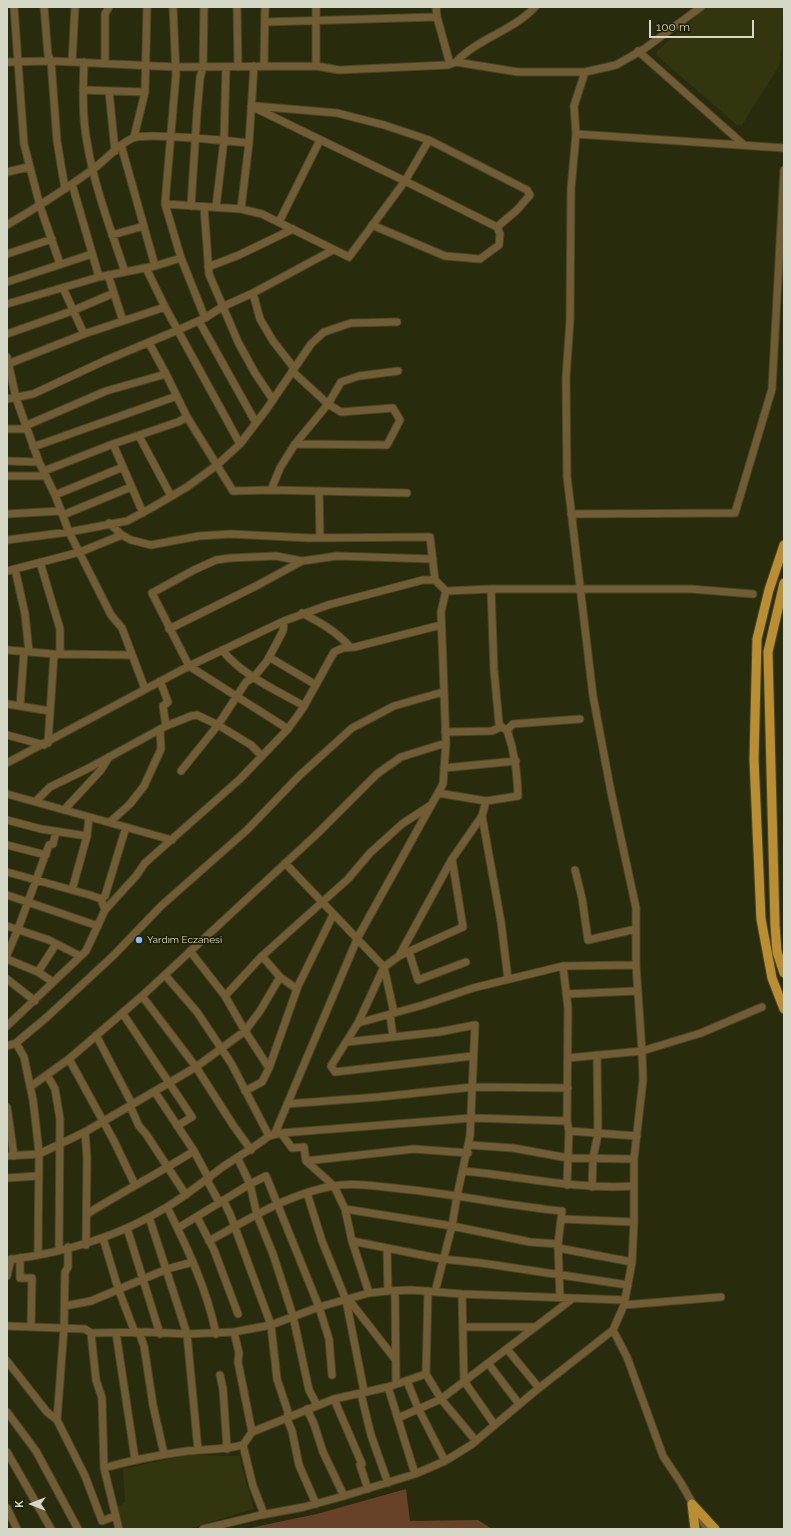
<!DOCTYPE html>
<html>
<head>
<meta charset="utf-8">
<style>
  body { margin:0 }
  #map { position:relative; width:791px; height:1536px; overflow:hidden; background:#292b0d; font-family:Raleway,sans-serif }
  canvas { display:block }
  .frame { position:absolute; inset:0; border:8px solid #d6d8c7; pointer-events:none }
  .north { position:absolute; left:12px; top:1484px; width:40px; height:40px; -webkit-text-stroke:3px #202104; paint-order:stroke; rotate:270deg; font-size:11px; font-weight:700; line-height:16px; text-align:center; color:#d6d8c7 }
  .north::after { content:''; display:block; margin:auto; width:14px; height:18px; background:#d6d8c7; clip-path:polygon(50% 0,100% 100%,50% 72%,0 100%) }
  .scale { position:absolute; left:649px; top:20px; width:105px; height:18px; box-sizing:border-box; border:2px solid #d6d8c7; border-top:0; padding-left:5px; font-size:12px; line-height:14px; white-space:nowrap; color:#d6d8c7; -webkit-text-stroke:3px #202104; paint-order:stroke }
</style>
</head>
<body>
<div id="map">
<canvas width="791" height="1536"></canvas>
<div class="frame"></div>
<div class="north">K</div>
<div class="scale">100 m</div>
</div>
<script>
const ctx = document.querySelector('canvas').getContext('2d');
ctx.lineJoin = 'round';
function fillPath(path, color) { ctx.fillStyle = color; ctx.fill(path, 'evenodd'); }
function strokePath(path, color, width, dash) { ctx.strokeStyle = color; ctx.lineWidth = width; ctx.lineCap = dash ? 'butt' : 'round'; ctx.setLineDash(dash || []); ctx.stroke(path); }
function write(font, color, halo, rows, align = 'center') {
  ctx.font = font + ' Raleway,sans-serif'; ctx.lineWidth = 3.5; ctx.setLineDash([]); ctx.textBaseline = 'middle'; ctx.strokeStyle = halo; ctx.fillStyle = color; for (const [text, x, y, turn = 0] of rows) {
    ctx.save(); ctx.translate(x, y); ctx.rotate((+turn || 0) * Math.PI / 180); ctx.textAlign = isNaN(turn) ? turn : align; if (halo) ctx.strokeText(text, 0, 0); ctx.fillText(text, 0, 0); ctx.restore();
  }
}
fillPath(new Path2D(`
  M707 7H783L782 44 780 64 742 125H737L656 55 657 51Z
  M186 1455 240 1456 241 1465 254 1509 188 1529H124L117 1507 125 1502 123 1469Z`), '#33350f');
fillPath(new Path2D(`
  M406 1489 410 1521 478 1520 492 1529H245L317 1514Z`), '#674128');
const minor = new Path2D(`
  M14 7 24 144 40 206 60 264
  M44 7 48 55 51 61 57 141 65 189
  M173 7 176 74 165 204 181 258 205 318
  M237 7 238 67
  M436 7 437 17 450 64
  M265 22 437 17
  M638 51 743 144
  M7 62 51 61 176 67 316 66 339 70 448 65 456 62 518 72H585L616 65 644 49 701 7
  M72 62 75 7
  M84 62C83 88 82 116 87 142 94 186 111 230 125 272
  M456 62C478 38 513 31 535 7
  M105 63V14L109 7
  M264 65 265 7
  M316 66V7
  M83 90 145 92
  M109 91 115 151
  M255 106 337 113 384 125 429 140 527 190 530 195 517 210 497 227
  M576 134 784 148
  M134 137 145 92 147 7
  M121 145 155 266
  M7 172 29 167
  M72 184 99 277
  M165 204 241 209 262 214 349 257 405 181 251 106
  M191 206 197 113 200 78 203 67 204 7
  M204 207 209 274 238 342 255 373 273 400
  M216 207 224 140 226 67
  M241 209 249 143 254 66
  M279 222 320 140
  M7 225C36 208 64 190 92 170 106 160 117 145 133 138 147 132 229 141 249 143
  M372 225 445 256 480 259 499 245 500 234 497 227 405 181 429 140
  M112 235 144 226
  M7 254 52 239
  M208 267 239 255 293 229
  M146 268 165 307 240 444
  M108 275 123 321
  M7 282 92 254
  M63 288 84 334
  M253 293 260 319 273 341 294 368
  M7 304 99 277 155 266 181 258
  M199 321 256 423
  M7 334 72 311 114 293
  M149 343 166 374 187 417 233 491 271 490 407 493
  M7 357 16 398 39 462 55 495 69 532 111 615 122 628 145 689
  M8 364 84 334 165 307
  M292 371 328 404 341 412 393 408 400 420 387 445 295 444
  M7 399 33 394 104 361 178 330 205 318 222 307 253 293 333 250
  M25 426 106 391 166 374
  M7 429H26
  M139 436 171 496
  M113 444 143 513
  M33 447 177 396
  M7 461 39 462
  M44 471 113 444 178 422 187 417
  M7 476H46
  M271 490 280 468 295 444 328 404 341 382 359 376 398 371
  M319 491 320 538
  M55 495 123 467
  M7 514 61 511
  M571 514 735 513 772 389 784 170
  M63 515 131 487
  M109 523 122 535 131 540 151 545 199 536 231 534 309 538 430 537 435 580
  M7 540 69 532 127 521 153 507 187 487 217 465 240 444 266 410 311 344 324 332 351 323 397 322
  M40 562 60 629V654
  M15 569 25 614 29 652
  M7 571 80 552 122 535
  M446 591 491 589H691L753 594
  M302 613C321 623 336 631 350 647
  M169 629 256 586 302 561
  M7 650 54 654 132 655
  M222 650C243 676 276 690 304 706
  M269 657 316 685
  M160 681 168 702 163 706 166 726
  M7 704 50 711
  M20 706 24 652
  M288 729 189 666 152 593 194 570 216 560 230 558 276 556 302 561 337 556 433 559
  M507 730 513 724 580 719
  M445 732 492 731 501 727
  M7 735 44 745
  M48 743 54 654
  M7 763 189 666 284 621 328 605 423 580H435L446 591
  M444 768 516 761
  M181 771 218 725 246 682 254 677 267 661 283 631 284 621
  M438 793 486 801 518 796C517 772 515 753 507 730L501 727 499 723 494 670 491 589
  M7 794 172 840
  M36 801 50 787 89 768 166 726 191 716 197 715 218 725 251 745 261 755
  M64 810 101 770 109 757
  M482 816 501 922 508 979
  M7 820 41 829 87 836
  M110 822 130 804 144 786 161 749 160 730
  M7 845 46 855
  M452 859 463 927 399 956 384 967 358 1023 331 1066 335 1072 473 1056
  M285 863 384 967 394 1013
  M575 870 582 898 588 940 636 929
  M7 872 90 895 101 899 105 910
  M72 890 87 836 89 817
  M7 895 98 926
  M101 899 105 896 126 827
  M7 926 49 940 80 956
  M190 951 225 996 245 1031 269 1068
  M409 952 418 980 466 962
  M7 955 18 929 49 845 53 844 56 832
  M262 956 280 977
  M399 956 452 859 482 816 486 801
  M7 959 38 972 53 982
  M563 966 568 1008 567 1121 569 1131 567 1185
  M38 972 56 944
  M165 975 197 1012 231 1063 269 1136
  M7 979 35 1001
  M567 994 637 991
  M142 996 196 1067 233 1125 251 1150
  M225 996 262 956 348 879 370 853 402 824 431 805
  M123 1014 192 1117 177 1126
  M390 1014 393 1037
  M358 1023 423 1005 473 988 563 966 636 965
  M7 1026 86 951 105 910 136 876 145 863 240 779 288 729 303 708 334 652 343 648 355 647 441 625
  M96 1035 132 1104
  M347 1042 439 1032 475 1025 470 1136 457 1196 452 1226 435 1292
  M16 1043 24 1057 33 1100 37 1134 39 1154 38 1255
  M7 1046 16 1043 47 1017 114 955 161 906 247 830 299 776 352 728 394 706 443 692
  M568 1058 642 1051 701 1033 762 1007
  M69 1059 114 1141 135 1185
  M47 1075 55 1089 60 1119 59 1250
  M30 1087 69 1059 142 996 318 833 377 774 401 757 446 743
  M245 1091 262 1082 269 1068 298 986 333 915
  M155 1092 194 1151 209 1179
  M287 1104 379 1097 473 1087 568 1088
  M130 1106 139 1126 146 1134 186 1195
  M7 1107 14 1156
  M569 1131 637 1136
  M85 1132 87 1158 86 1245
  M275 1133 358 937 443 784 446 743 441 612 446 591
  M281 1133 472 1118 567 1121
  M469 1145 513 1148 568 1158 634 1159
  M7 1156 39 1154 85 1132 196 1067 245 1031 260 1011 280 977 297 989
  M238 1159 250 1184 257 1215 273 1254 293 1316 309 1390 317 1405
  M306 1161 414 1149 468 1153
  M463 1171C520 1176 576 1190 634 1186
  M7 1178 37 1176
  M207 1180 219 1202
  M592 1187 593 1158 598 1134 597 1055
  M307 1193 322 1241 346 1300 364 1391
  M223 1200 230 1214 271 1325 277 1379 288 1412 287 1419 292 1431 299 1465 316 1504
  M167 1207C187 1247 207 1289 216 1334
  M345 1209 452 1226 530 1242 558 1244
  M87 1214C122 1192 159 1173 194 1151
  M149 1217 187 1334 198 1450
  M197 1217 214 1250 238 1314
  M561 1219 634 1222
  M127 1228 160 1334
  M178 1228 250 1184 266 1176 319 1307 329 1339 332 1375
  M103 1238 118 1288 135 1333
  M209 1241C249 1219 288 1194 333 1186 356 1182 381 1187 403 1189 456 1194 508 1206 562 1211L558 1244 560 1298
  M352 1241 442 1259 481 1263 628 1285
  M387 1248 388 1291
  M558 1248 632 1262
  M20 1258V1278H32L31 1326
  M7 1260C64 1253 118 1237 167 1207 187 1195 205 1180 224 1166 239 1156 255 1147 269 1136L281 1133 292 1148 304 1147 306 1161 334 1186 345 1209 352 1241 369 1293
  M7 1276 11 1259
  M395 1291 396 1383
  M428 1291 426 1374 441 1399 476 1441
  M462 1294 464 1381 494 1424
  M349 1300 395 1359
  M624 1305 721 1297
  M65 1306 91 1301 167 1269 193 1262
  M7 1326 85 1329 91 1333 147 1332 187 1334 234 1332 271 1325 319 1307 369 1293 388 1291 411 1290 462 1294 624 1300
  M463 1327H535
  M613 1330 627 1357 663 1456 681 1483 707 1529
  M139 1332 144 1346 153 1405 164 1454
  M234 1332 239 1353 238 1362 252 1432 243 1445 253 1486 264 1514
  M91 1333 96 1380 102 1398 104 1468 119 1529
  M116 1333 135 1459
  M507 1349 539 1388
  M7 1361 47 1412 57 1420 85 1476 102 1521 115 1516
  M488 1363 519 1404
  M220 1375 223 1389 227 1449
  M407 1381 418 1408 445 1461
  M388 1387 415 1474
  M361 1394 371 1435 388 1483
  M334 1399 362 1464 360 1465 368 1489
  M307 1409 314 1424 323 1452 344 1496
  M7 1412 36 1451 78 1529
  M398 1418 441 1399 572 1299
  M57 1420 64 1328 65 1272 68 1267V1247
  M252 1432 334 1399 388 1387 426 1374
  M7 1452 51 1529
  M104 1468C132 1460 158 1455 187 1451 206 1449 224 1450 243 1445
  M7 1508 17 1529
  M203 1529 261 1515 304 1507 344 1496 415 1474 445 1461 471 1445 534 1392 613 1330 624 1305 632 1262 634 1222V1159L643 1080 642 1051 636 965V908L611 792 593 696 567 476 566 378 570 321 571 189 576 134 574 106 585 72`);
const major = new Path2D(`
  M784 545 769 590 757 639 754 759 761 919 772 978 784 1009
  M784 583 768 652 775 925 777 952 784 973
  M692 1504 715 1529
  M692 1504 695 1529`);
strokePath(minor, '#45472b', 9);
strokePath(major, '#45472b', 11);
strokePath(minor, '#715c34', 7);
strokePath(major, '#ba8e31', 9);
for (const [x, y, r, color] of [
  [139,940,4,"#90b8fd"]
]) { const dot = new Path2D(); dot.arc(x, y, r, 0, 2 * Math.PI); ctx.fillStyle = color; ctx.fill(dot); strokePath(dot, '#202104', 1.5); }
write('10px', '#d6d8c7', '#202104', [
  ["Yardım Eczanesi",147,940]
], 'left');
</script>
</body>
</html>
